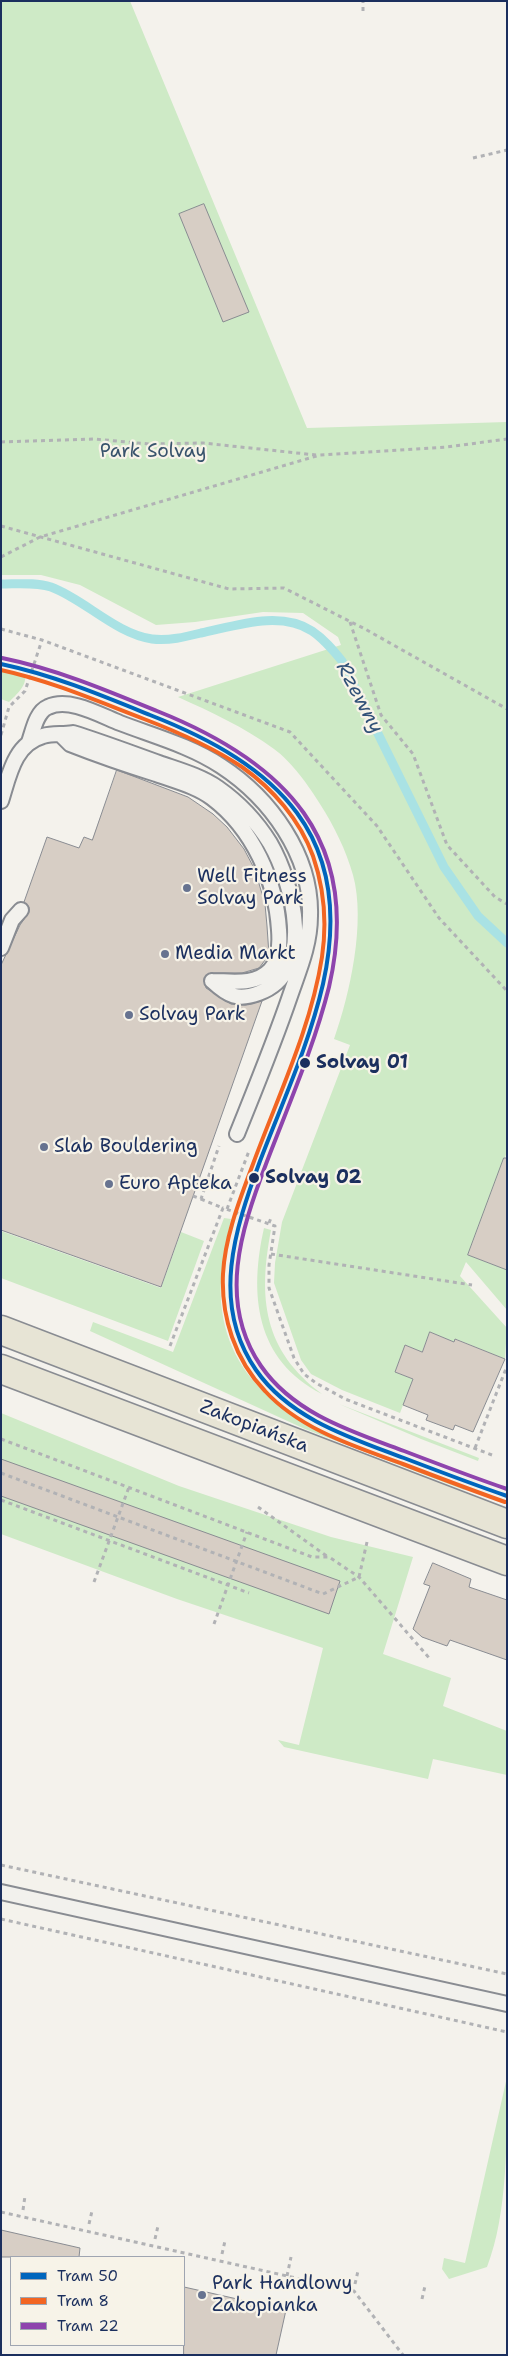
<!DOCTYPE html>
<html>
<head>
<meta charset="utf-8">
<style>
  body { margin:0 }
  #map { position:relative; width:508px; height:2356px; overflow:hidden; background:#f4f2ec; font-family:"Shantell Sans",sans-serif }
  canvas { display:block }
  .frame { position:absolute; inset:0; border:2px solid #1b2f5e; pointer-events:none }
  .legend { position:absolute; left:10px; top:2256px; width:175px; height:90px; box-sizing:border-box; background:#f7f3e8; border:1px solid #9fa5b1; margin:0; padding:6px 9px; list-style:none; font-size:15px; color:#1b2f5e }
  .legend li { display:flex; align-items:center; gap:10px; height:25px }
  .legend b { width:25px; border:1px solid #9fa5b1 }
</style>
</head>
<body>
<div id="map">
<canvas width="508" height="2356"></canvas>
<div class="frame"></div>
<ul class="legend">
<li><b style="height:6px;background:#0065bd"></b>Tram 50</li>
<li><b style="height:6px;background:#f26522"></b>Tram 8</li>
<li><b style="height:6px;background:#8e44ad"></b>Tram 22</li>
</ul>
</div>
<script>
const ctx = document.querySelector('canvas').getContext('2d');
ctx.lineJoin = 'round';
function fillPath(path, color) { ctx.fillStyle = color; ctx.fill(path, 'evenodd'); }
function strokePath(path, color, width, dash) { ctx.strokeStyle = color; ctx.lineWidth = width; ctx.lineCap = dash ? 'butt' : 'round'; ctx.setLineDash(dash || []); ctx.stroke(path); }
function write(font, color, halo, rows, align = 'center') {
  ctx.font = font + ' "Shantell Sans",sans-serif'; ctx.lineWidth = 4.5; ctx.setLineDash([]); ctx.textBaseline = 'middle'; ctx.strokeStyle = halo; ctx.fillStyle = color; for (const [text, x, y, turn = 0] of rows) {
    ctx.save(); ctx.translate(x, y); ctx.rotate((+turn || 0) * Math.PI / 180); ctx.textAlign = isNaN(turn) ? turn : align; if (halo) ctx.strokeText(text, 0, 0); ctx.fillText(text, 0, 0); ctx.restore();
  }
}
fillPath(new Path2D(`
  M1 1H130L307 428 507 422V1152L468 1255 507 1270V1310L466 1262 460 1276 507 1328 505 1359 456 1339 454 1342 430 1332 422 1352 405 1345 395 1372 413 1379 400 1413 342 1390 311 1374 301 1360 274 1283 275 1263 282 1222 350 1045 334 1039C350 994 366 922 353 875 346 850 334 826 320 804 309 786 291 761 274 749 244 727 211 712 178 697L341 645 338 637 303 613 263 612 195 622 156 625 80 585 41 575H1Z
  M1 670 25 675C27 686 16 695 9 702L1 699Z
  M224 1218 231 1219C225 1247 219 1274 221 1302 229 1393 307 1428 381 1456 410 1466 439 1477 467 1488L464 1490 305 1429 90 1331 93 1322 173 1352Z
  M264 1228 271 1230C258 1298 263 1350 322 1394 255 1360 249 1294 264 1228Z
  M1 1231 161 1288 181 1232 204 1241 168 1341 1 1278Z
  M339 1404 479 1458 478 1461 421 1439Z
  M1 1413 179 1486 331 1537 413 1557 383 1654 451 1678 443 1706 507 1731V1775L433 1759 428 1779 284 1747 278 1740 299 1745 323 1648 177 1599 1 1534Z
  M507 2077C507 2137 508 2214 487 2267L449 2279 442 2269 444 2258 465 2263Z`), '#ceeac6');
strokePath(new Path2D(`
  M1 584C17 584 36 582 51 587 84 599 116 634 152 639 169 641 185 637 201 633 235 626 280 610 312 631 324 639 333 650 342 661L444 867 478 916 507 943`), '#a9e2e4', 9);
const building = new Path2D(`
  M204 204 249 312 223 322 179 214Z
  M117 770 188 797 213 814 227 827 244 849 255 870 265 904 267 926 269 955 259 968 242 973H210L204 979 206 988 231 1004 245 1005 262 1001 161 1287 1 1230V965L20 925 29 912V907L24 902 47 837 79 848 84 837 92 840Z
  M504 1158H507V1270L468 1255Z
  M430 1332 454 1342 455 1339 505 1359 473 1432 455 1425 453 1430 426 1420 428 1415 403 1405 413 1379 395 1372 405 1345 422 1352Z
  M1 1459 340 1581 329 1614 1 1496Z
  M433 1563 471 1579 469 1587 507 1600V1660L450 1640 447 1646 422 1637 413 1629 430 1586 424 1584Z
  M1 2230 80 2248 79 2257H1Z
  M184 2287 286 2310 276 2355H184Z`);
fillPath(building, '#d7cec5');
strokePath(building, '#898c92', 1);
const lane = new Path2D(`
  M62 736 70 744C98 755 127 765 156 774 175 781 196 786 212 798 253 829 276 881 279 930 280 943 280 960 270 970 255 986 231 981 212 981
  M29 742C33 731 36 712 48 707 69 697 100 715 120 723 154 736 191 746 221 766 270 798 312 855 310 916 310 945 299 970 290 996 274 1043 255 1089 237 1134
  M1 801C9 776 14 744 43 736 53 733 63 735 73 733 102 742 131 753 159 763 179 770 201 776 218 788 238 802 257 822 270 843 293 883 317 972 259 993 238 1001 228 996 212 981
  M1 948 12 920 21 910
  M1 1892 507 2004`);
const primary = new Path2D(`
  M1 1330 507 1524
  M1 1369 507 1561`);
strokePath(lane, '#898c92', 18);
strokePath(primary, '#898c92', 31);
strokePath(new Path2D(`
  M363 11V1
  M473 158 507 150
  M1 442 94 439 149 444 203 443 316 455
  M1 526 229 589 284 588 365 629 507 709
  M1 557 40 537 320 455 447 447 507 439
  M350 622 381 715 413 754 447 845 495 897 507 904
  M1 629 42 640 290 732 377 826 439 918 507 991
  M1 735 9 707 25 691 42 640
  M193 1196 201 1199 219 1146
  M201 1199 223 1208
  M227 1209 249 1151
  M269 1223 271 1218
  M271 1254 472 1285
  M170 1346 223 1208 275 1226 269 1265V1288L294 1358 304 1374 316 1383 345 1399 492 1455
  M1 1439 312 1557H329L359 1577 430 1659
  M475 1448 507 1366
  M1 1473 323 1594 359 1577
  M1 1500 249 1593
  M258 1507 328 1557
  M359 1577 367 1542
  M94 1582 129 1487
  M214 1624 247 1532
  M1 1865 507 1974
  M1 1919 507 2032
  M23 2210 25 2196
  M1 2212 354 2291 403 2355
  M89 2224 92 2211
  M155 2239 158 2226
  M222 2254 225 2241
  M287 2276 291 2257
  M355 2284 358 2271
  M422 2299 425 2286`), '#b1b2b5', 3, [4, 4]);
strokePath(lane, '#f2f1ed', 14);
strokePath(primary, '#e7e4d5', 28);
strokePath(new Path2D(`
  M1 664C53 675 101 695 150 715 278 765 356 836 323 984 309 1045 282 1103 260 1161 235 1229 210 1304 256 1370 290 1419 351 1438 404 1458 438 1471 472 1484 507 1496`), '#0065bd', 4);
strokePath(new Path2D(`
  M1 670C51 681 97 701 144 719 178 732 212 747 242 767 273 789 300 820 313 856 324 888 327 923 322 957 311 1028 278 1096 253 1164 240 1199 225 1236 223 1274 221 1317 235 1360 265 1391 301 1430 354 1446 403 1464 437 1477 471 1490 505 1502`), '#f26522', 4);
strokePath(new Path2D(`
  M2 658C56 669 106 690 157 711 285 762 363 840 329 987 314 1047 288 1106 266 1164 241 1230 217 1302 261 1366 294 1414 353 1432 404 1451 438 1464 472 1477 507 1489`), '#8e44ad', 4);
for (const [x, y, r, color] of [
  [187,888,5,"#677390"],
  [165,954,5,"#677390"],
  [129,1015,5,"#677390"],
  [305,1063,6,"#1b2f5e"],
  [44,1147,5,"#677390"],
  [254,1178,6,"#1b2f5e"],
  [109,1184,5,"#677390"],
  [202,2295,5,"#677390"]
]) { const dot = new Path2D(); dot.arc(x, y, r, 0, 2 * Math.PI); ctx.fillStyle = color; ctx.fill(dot); strokePath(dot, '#f7f3e8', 2); }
write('19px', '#38536c', '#f7f3e8', [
  ["Park Solvay",153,452]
]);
write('19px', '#1b2f5e', '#f7f3e8', [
  ["Well Fitness",197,877],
  ["Solvay Park",197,899],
  ["Media Markt",175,954],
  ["Solvay Park",139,1015],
  ["Slab Bouldering",54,1147],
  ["Euro Apteka",119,1184],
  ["Park Handlowy",212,2284],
  ["Zakopianka",212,2306]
], 'left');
write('bold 19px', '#1b2f5e', '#f7f3e8', [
  ["Solvay 01",316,1063],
  ["Solvay 02",265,1178]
], 'left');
write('19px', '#1b2f5e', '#f7f3e8', [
  ["Zakopiańska",254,1427,21]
]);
write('italic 20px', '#315178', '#f7f3e8', [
  ["Rzewny",359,698,62]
]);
</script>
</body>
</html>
